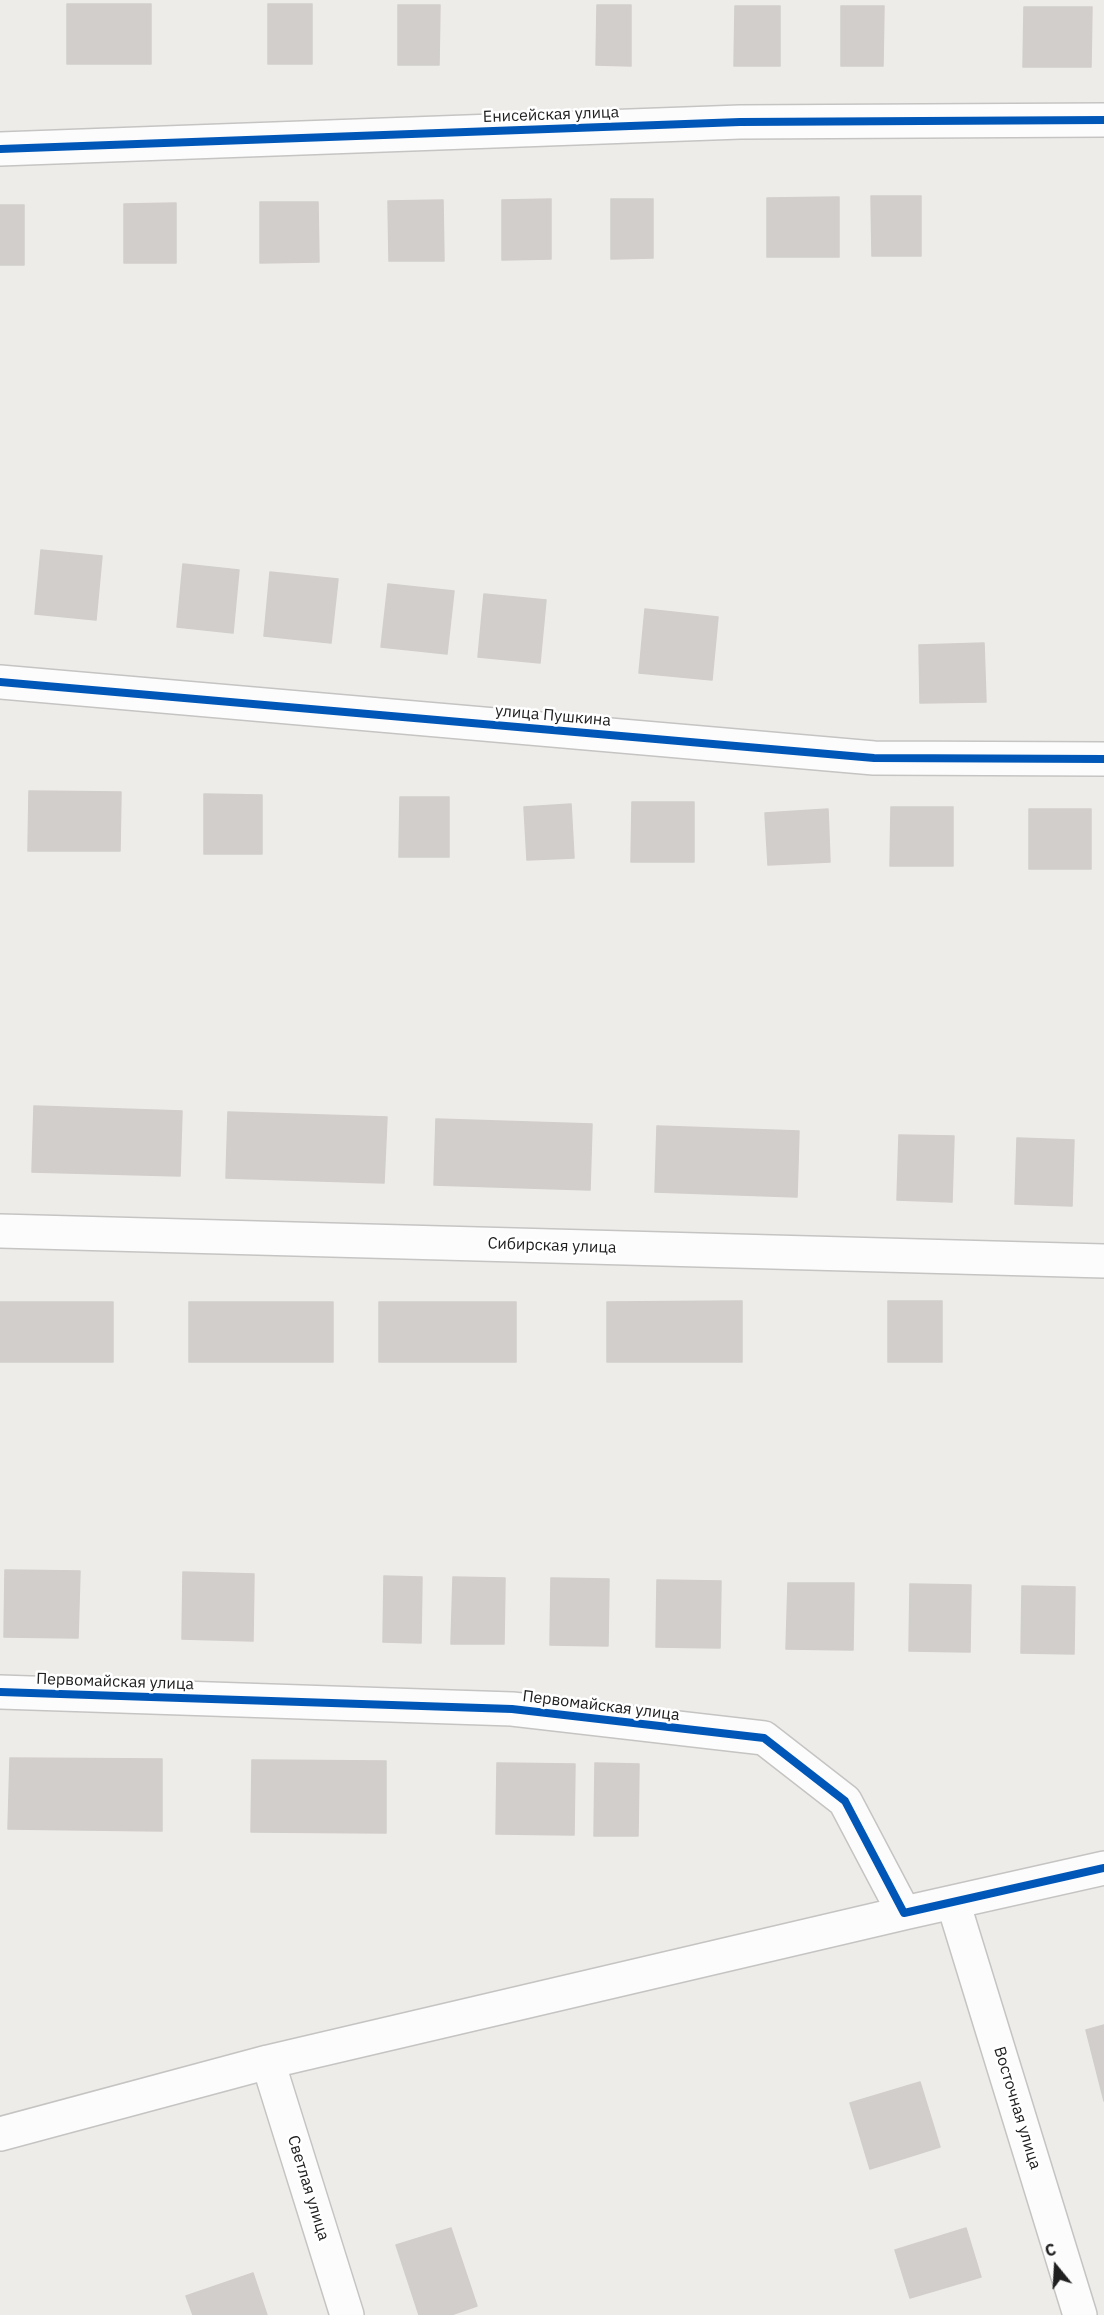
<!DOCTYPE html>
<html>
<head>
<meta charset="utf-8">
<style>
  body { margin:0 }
  #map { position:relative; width:1104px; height:2315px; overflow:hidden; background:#eeece9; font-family:"IBM Plex Sans",sans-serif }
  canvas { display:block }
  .north { position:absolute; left:1026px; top:2237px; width:60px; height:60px; -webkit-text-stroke:4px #fff; paint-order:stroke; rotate:342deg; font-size:16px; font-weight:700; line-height:24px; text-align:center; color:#202020 }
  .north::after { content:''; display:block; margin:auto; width:21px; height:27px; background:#202020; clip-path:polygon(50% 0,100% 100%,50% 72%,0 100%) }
</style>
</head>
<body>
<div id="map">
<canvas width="1104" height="2315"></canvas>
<div class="north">С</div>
</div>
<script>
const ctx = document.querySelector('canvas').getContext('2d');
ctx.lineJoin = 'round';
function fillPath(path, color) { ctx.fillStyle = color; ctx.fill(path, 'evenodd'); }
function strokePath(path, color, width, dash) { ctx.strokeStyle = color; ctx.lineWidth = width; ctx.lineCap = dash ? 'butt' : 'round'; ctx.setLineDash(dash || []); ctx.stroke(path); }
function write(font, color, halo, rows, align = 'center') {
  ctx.font = font + ' "IBM Plex Sans",sans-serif'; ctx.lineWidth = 5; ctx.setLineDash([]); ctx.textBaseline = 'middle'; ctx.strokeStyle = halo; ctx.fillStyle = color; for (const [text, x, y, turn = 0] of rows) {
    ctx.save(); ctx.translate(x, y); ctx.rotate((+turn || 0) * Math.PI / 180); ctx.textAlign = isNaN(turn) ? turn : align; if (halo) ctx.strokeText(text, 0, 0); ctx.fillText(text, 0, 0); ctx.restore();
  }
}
const building = new Path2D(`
  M67 4H151V64H67Z
  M268 4H312V64H268Z
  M398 5H440L439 65H398Z
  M597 5H631V66L596 65Z
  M735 6H780V66H734Z
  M841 6H884L883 66H841Z
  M1024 7H1092L1091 67H1023Z
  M871 196H921V256H872Z
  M839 197V257H767V198Z
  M551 199V259L502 260V200Z
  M611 199H653V258L611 259Z
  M443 200 444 261H389L388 201Z
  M260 202H318L319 262 260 263Z
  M176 203V263H124V204Z
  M0 205H24V265H0Z
  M41 550 102 556 96 620 35 614Z
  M183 564 239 570 233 633 177 627Z
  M270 572 338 579 331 643 264 636Z
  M388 584 454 591 447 654 381 647Z
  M484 594 546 600 540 663 478 657Z
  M645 609 718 617 712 680 639 673Z
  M984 643 986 702 920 703 919 645Z
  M29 791 121 792 120 851H28Z
  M204 794 262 795V854H204Z
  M400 797H449V857H399Z
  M632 802H694V862H631Z
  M571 804 574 858 527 860 524 807Z
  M891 807H953V866H890Z
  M828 809 830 862 768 865 765 813Z
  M1029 809H1091V869H1029Z
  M34 1106 182 1111 180 1176 32 1172Z
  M228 1112 387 1117 384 1183 226 1178Z
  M436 1119 592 1124 590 1190 434 1185Z
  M657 1126 799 1131 797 1197 655 1192Z
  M899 1135 954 1136 952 1202 897 1200Z
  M1017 1138 1074 1140 1072 1206 1015 1204Z
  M742 1301V1362H607V1302Z
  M888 1301H942V1362H888Z
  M0 1302H113V1362H0Z
  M189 1302H333V1362H189Z
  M379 1302H516V1362H379Z
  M5 1570 80 1571 78 1638 4 1637Z
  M183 1572 254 1574 253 1641 182 1639Z
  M384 1576 422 1577 421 1643 383 1642Z
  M453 1577 505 1578 504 1644H451Z
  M551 1578 609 1579 608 1646 550 1645Z
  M657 1580 721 1581 720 1648 656 1647Z
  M788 1583H854L853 1650 786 1649Z
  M910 1584 971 1585 970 1652 909 1651Z
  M1022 1586 1075 1587 1074 1654 1021 1653Z
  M10 1758 162 1759V1831L8 1829Z
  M252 1760 386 1761V1833L251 1832Z
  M497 1763 575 1764 574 1835 496 1834Z
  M595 1763 639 1764 638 1836H594Z
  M1104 2025V2101L1086 2030Z
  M920 2082 940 2147 870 2169 850 2103Z
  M451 2228 477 2306 451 2315H419L396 2245Z
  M966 2228 981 2277 910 2298 895 2250Z
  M253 2273 267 2315H193L186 2296Z`);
fillPath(building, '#d1cecc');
strokePath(building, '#d1cecb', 1.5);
const minor = new Path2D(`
  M0 149 740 122 1104 120
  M0 682 874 758 1104 759
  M0 1231 1104 1261
  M0 1692 512 1709 764 1738 845 1801 904 1913 1104 1868
  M953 1902 1080 2315
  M268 2062 347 2315
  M0 2134 268 2062 904 1913`);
strokePath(minor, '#c5c4c3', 36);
strokePath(minor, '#fcfcfc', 33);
strokePath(new Path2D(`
  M0 149 740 122 1104 120
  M0 682 874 758 1104 759
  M0 1692 512 1709 764 1738 845 1801 904 1913 1104 1868`), '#0057b8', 8);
write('16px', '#202020', '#fff', [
  ["Енисейская улица",551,115,-2],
  ["улица Пушкина",553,716,5],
  ["Сибирская улица",552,1246,2],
  ["Первомайская улица",115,1682,2],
  ["Первомайская улица",601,1706,7],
  ["Восточная улица",1017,2108,73],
  ["Светлая улица",308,2188,73]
]);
</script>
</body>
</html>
